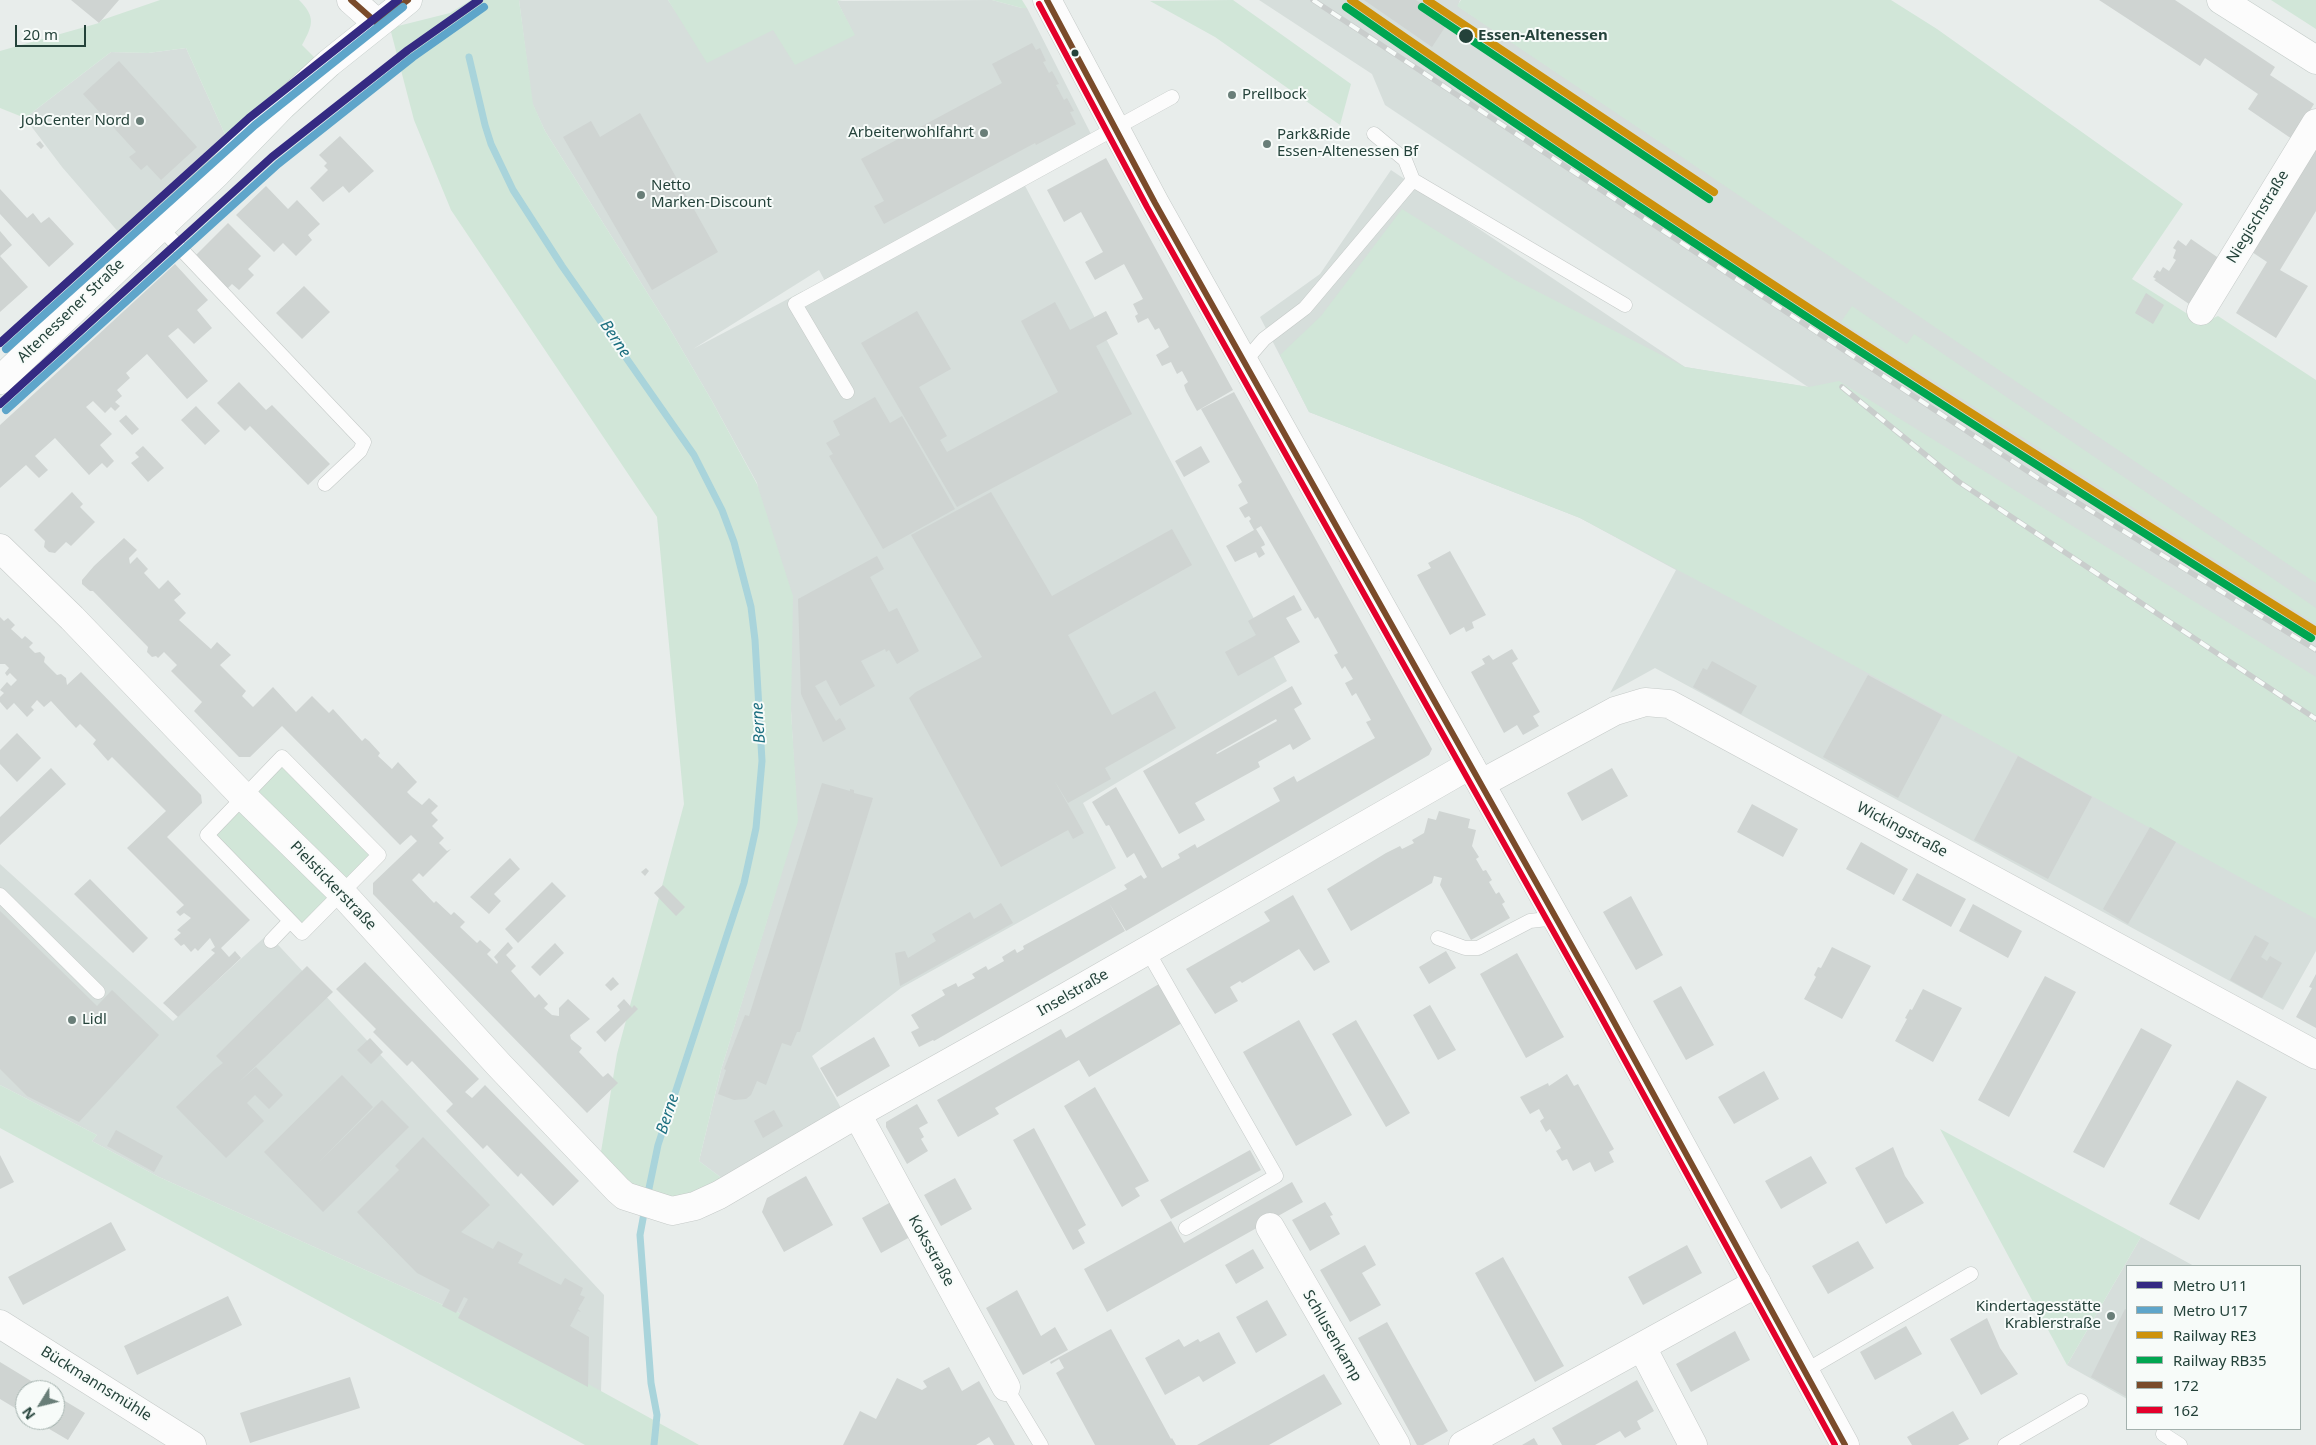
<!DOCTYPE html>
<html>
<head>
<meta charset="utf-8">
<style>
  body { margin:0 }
  #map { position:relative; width:2316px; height:1445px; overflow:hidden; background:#e8edeb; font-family:"Noto Sans",sans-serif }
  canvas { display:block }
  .legend { position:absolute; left:2126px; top:1265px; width:175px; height:165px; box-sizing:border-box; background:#f7fbf9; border:1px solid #a3b1ad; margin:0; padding:6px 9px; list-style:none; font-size:15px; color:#24423a }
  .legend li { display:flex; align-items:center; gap:10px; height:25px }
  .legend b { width:25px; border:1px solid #a3b1ad }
  .north { position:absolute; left:15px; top:1380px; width:50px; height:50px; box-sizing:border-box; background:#f7fbf9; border:1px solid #a3b1ad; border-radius:50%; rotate:234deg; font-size:14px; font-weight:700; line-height:20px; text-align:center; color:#24423a }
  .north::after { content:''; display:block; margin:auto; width:18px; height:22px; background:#697e78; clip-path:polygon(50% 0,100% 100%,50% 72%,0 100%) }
  .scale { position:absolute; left:15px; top:25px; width:71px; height:22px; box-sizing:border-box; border:2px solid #24423a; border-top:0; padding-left:6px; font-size:15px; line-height:18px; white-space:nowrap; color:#24423a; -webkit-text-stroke:4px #f7fbf9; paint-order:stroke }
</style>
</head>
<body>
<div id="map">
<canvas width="2316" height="1445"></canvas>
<ul class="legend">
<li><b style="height:6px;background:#342a82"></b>Metro U11</li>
<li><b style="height:6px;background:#5ea5ca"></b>Metro U17</li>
<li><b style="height:6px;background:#cd920c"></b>Railway RE3</li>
<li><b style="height:6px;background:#00a651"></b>Railway RB35</li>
<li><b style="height:6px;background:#7a4b2a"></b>172</li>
<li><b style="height:6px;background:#e4002b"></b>162</li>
</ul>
<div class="north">N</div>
<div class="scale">20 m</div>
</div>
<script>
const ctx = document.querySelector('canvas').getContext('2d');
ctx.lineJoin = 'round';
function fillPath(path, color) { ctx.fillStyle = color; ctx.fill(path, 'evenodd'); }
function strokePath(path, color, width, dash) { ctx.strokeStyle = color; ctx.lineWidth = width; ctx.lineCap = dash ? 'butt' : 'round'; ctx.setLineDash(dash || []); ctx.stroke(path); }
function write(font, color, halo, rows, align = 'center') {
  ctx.font = font + ' "Noto Sans",sans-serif'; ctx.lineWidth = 4; ctx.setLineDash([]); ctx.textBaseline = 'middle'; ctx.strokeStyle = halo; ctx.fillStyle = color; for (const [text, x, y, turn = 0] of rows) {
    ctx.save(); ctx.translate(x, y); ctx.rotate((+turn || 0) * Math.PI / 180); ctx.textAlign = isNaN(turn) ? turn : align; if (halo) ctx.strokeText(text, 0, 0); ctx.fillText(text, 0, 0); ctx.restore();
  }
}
fillPath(new Path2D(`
  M519 0H668L681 19 773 29 854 35 837 1 992 0 1022 8H1027L1092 136 825 281 819 270 693 349 803 291 831 290 1023 182 1287 681 1083 803 1116 868 901 988 812 1056 846 1117 731 1185 699 1161 721 1070 797 821 791 711 757 483 712 401 667 324 545 131 532 103Z
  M1259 0H1460L1458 6 1773 217 2316 464V951L2283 1010 1655 668 1610 693 1676 570 1580 518 1309 412 1260 317 1320 274 1391 170 1685 367 1808 387 1385 105 1372 74Z
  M186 48 232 150 133 249 62 167 25 118 111 52 148 53Z
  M0 864 173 1021 268 934 604 1295 601 1392 452 1309 159 1177 92 1141 97 1135 0 1085Z
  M2141 1237 2194 1266H2127V1399L2067 1365Z`), '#d6dedb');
fillPath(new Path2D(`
  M160 0H299C316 17 313 25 302 45L322 65 232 150 186 48 148 53 111 52 25 118 0 108V51L99 23 102 20Z
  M471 0H519L533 104 545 131 667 324 712 401 757 484 793 596 791 711 798 821 721 1070 699 1161 731 1185 694 1202 628 1194 599 1164 617 1054 684 804 657 517 451 210 414 120 390 28 450 13Z
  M668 0H842L837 1 855 35 795 65 773 30 707 63Z
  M992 0H1022L1027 8H1022Z
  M1233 0 1351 84 1340 125 1215 37 1150 1Z
  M1461 0H1891L1937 29 2183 204 2132 279 2202 323 2218 316 2316 380V583L1457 6Z
  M2271 0H2316V29Z
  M1402 209 1515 280 1685 367 1809 387 1839 381 2316 677V919L1751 609 1580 518 1309 412 1280 355 1321 316Z
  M1852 306 1907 344 1914 334 2316 608V624L1841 322Z
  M283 762 375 852 342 887 249 797Z
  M245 804 334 894 301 926 213 836Z
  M0 1085 97 1135 92 1141 159 1177 452 1309 699 1445H585L0 1128Z
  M1940 1129 2141 1237 2067 1365Z`), '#d1e6d8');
strokePath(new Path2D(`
  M469 57 485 125 491 144 513 190 562 266 694 455 722 510 734 542 751 607 755 640 762 761 756 828 744 883 658 1145 647 1198
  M645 1208 640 1235 651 1383 657 1415 654 1445`), '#a9d4db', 7);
fillPath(new Path2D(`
  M71 0H119L99 23Z
  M1364 0H1416L1449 21 1432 47Z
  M2099 0H2175L2275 67 2270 75 2314 104 2292 139 2248 109 2258 94 2205 58 2200 66Z
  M1032 43 1036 50 1040 48 1046 61 1043 62 1049 73 1052 71 1059 84 1056 85 1064 100 1067 98 1074 111 1070 112 1076 124 1036 145 1035 143 884 224 874 206 884 201 861 159 1002 83 992 64Z
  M119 61 197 147 161 180 147 165 141 170 129 157 136 152 83 94Z
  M640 113 718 252 652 290 563 137 591 121 600 137Z
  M340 136 374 171 349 193 343 186 323 202 310 188 328 170 324 166 327 163 319 155Z
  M40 141 44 146 41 149 36 144Z
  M2316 149V211L2280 270 2308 286 2276 338 2236 313 2267 262 2252 252Z
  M1106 158 1233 390 1197 411 1186 391 1184 385 1188 382 1182 371 1177 374 1171 362 1162 366 1156 355 1169 347 1159 328 1155 330 1148 318 1138 323 1135 316 1138 314 1133 304 1143 299 1124 264 1095 280 1085 262 1103 252 1081 212 1064 222 1047 190Z
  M266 186 288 209 297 200 320 224 308 235 312 240 296 256 283 243 274 252 236 215Z
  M0 189 27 218 33 213 41 223 49 217 74 244 49 267 0 214Z
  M228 223 261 256 248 269 254 275 239 290 232 284 227 289 195 256Z
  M0 231 12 245 0 256 28 287 0 312Z
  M2191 239 2220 259 2189 304 2154 280 2156 279 2153 277 2157 270 2160 272 2163 267 2169 271 2176 260 2173 258 2176 250 2173 248 2178 240 2186 246Z
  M175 264 208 300 197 310 212 328 194 344 178 328 168 336 208 381 187 399 147 354 126 373 130 378 117 390 122 396 115 402 120 406 115 411 111 407 105 413 93 401 86 407 112 434 100 445 114 461 107 468 102 463 89 475 55 438 35 456 48 470 39 478 26 465 0 488V425Z
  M304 286 330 312 302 339 276 313Z
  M2146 293 2164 305 2153 324 2135 313Z
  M1055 302 1070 330 1106 311 1118 334 1096 346 1132 414 957 507 861 343 917 311 951 369 919 387 947 436 940 440 947 452 1058 392 1021 321Z
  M239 382 266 410 272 405 330 464 308 485 250 426 245 431 217 403Z
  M1234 392 1432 749 1429 755 1126 931 1109 903 1125 931 934 1041 933 1040 919 1047 911 1032 919 1028 911 1015 945 995 942 990 956 983 958 987 965 983 975 978 972 974 986 966 988 970 1004 961 1002 957 1015 949 1017 953 1024 949 1023 946 1127 889 1124 885 1141 875 1144 879 1147 877 1134 853 1127 858 1109 825 1106 826 1092 802 1116 787 1162 868 1180 858 1178 854 1195 844 1197 848 1280 801 1273 788 1294 776 1297 782 1375 738 1366 722 1371 720 1356 693 1352 696 1345 683 1353 679 1345 666 1342 669 1334 655 1338 653 1318 617 1315 619 1261 526 1256 529 1264 542 1265 545 1261 547 1265 554 1259 558 1256 552 1235 562 1226 546 1254 530 1249 521 1251 519 1249 516 1245 518 1239 508 1248 503 1238 485 1242 482 1201 409Z
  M875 397 890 423 902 416 955 509 883 549 829 456 833 454 826 443 840 435 833 421Z
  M196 406 220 431 205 445 181 420Z
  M126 415 139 429 132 435 119 421Z
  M143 446 164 468 148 482 131 463 139 457 135 453Z
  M1201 446 1210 462 1184 477 1175 461Z
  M72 492 83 504 80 507 95 522 71 546 66 542 55 553 49 552 44 547 45 541 34 530Z
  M991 492 1052 596 1172 529 1192 565 1068 635 1112 715 1155 691 1176 728 1105 768 1111 779 1068 803 1054 780 1084 833 1073 839 1068 830 1001 867 909 698 916 692 982 657 911 535Z
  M124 538 137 550 129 558 130 564 137 557 148 569 144 573 159 589 168 580 181 594 174 600 186 613 179 620 211 649 217 642 231 655 220 665 246 691 242 696 253 707 273 687 296 712 312 696 329 713 333 709 362 741 365 738 369 741 380 753 378 756 392 769 398 762 417 782 407 792 412 797 422 805 429 798 438 806 431 813 438 820 432 826 444 838 439 843 447 851 451 849 423 877 419 873 412 880 434 903 436 901 451 915 454 912 465 922 460 927 477 943 480 940 491 950 487 954 497 964 498 962 494 957 508 942 513 948 506 955 516 966 511 971 535 998 539 994 548 1004 544 1008 552 1015 559 1016V1008L568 999 590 1019 570 1035 571 1039 582 1048 579 1052 603 1077 608 1073 618 1083 587 1113 373 894V883L417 841 411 835 400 845 282 726 250 757H239L194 711 202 702 171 671 177 665 164 652 158 658 156 656 152 657 147 652 148 647 93 591H90L82 584V580L94 566Z
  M1450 551 1486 615 1472 622 1474 628 1466 632 1464 627 1450 635 1417 575 1431 568 1428 563Z
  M877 556 884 569 870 577 889 612 897 608 919 651 897 664 889 650 886 652 885 649 861 661 875 686 840 706 826 680 815 686 836 721 840 718 846 729 823 742 801 694 798 599Z
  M1294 595 1302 610 1286 618 1300 642 1238 676 1225 652 1256 635 1248 621Z
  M0 617 4 621 8 618 15 625 11 629 22 639 25 636 33 643 29 647 35 653 40 652 45 657 44 662 57 675 61 674 66 678 67 685 81 672 201 795 202 803 167 837 250 920 221 948 229 957 235 951 241 958 178 1017 163 1003 215 953 211 950 215 947 210 938 198 951 195 948 191 952 184 944 181 946 174 939 181 933 177 930 191 918 184 913 180 916 176 912 184 905 127 848 166 811 112 757 108 761 93 744 96 740 80 724 76 728 51 701 44 707 37 700 31 707 34 710 27 717 14 703 7 710 0 702V697L4 693 0 690 7 682 11 686 17 680 10 673 7 676 5 673 9 668 5 664H0Z
  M1512 649 1518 659 1512 663 1540 712 1533 716 1539 726 1523 735 1517 725 1504 733 1471 672 1485 664 1482 659 1489 655 1493 660Z
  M1712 661 1757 686 1741 714 1693 687 1703 668 1707 670Z
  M1868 675 1942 715 1898 798 1823 757Z
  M1292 686 1302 704 1294 709 1311 739 1293 750 1290 744 1258 762 1260 767 1195 803 1205 820 1179 834 1143 771ZM1276 719 1277 721 1217 754 1216 753Z
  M17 733 41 758 17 782 0 764V750Z
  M2018 756 2092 797 2048 879 1974 840Z
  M51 768 66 784 0 845V817Z
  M1612 768 1628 796 1582 821 1567 793Z
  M822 783 850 791V789L854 790V793L873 798 800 1032H797L791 1046 782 1043 766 1085 757 1081 751 1095 746 1099 734 1100 718 1094 726 1070 724 1069 745 1015 749 1016Z
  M1752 804 1798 829 1783 857 1737 832Z
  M1439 811 1470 819 1468 828 1476 830 1472 846 1479 857 1476 859 1483 871 1486 870 1492 880 1489 882 1496 894 1499 892 1505 902 1502 904 1510 918 1471 940 1440 885 1442 878 1434 876 1432 883 1351 931 1327 889 1386 853 1400 846 1402 849 1414 843 1412 840 1424 833 1428 818 1436 820Z
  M2150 827 2176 842 2128 924 2103 909Z
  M1861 842 1908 869 1894 895 1846 869Z
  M510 858 520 869 494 894 501 901 489 914 470 897Z
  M646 868 649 871 645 876 641 872Z
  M1917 873 1966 899 1951 927 1902 900Z
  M90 879 148 938 133 953 74 894Z
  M552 882 566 896 518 943 505 929Z
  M663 885 685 907 676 916 654 893Z
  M1293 895 1330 962 1314 971 1299 949 1242 983 1240 981 1230 987 1238 1001 1215 1014 1186 969 1270 921 1264 912Z
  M1631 896 1663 955 1636 970 1603 912Z
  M1001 903 1013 923 900 986 895 953 905 951 908 958 936 941 932 934 970 912 974 919Z
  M1973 904 2022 931 2008 958 1959 931Z
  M0 911 97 1006 112 990 159 1035 79 1122 27 1096 0 1069Z
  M2255 935 2269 943 2261 957 2267 961 2270 956 2282 963 2262 998 2230 980Z
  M555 943 564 953 540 976 531 967Z
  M1832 947 1871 966 1842 1019 1804 999 1816 977 1814 975 1818 967 1821 968Z
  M1446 951 1456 968 1429 984 1419 967Z
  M1517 953 1564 1037 1526 1058 1480 974Z
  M365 962 479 1079 465 1092 472 1098 485 1085 579 1181 553 1206 521 1173 518 1177 487 1145 483 1149 446 1111 453 1104 412 1061 407 1066 373 1032 376 1029 336 989Z
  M307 966 333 992 239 1082 256 1067 283 1095 269 1109 255 1095 247 1103 264 1121 226 1158 176 1107 214 1070 223 1063 216 1056Z
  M2316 974V1028L2296 1017 2312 988 2309 987Z
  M2045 976 2076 992 2009 1117 1978 1100Z
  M613 977 619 984 611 991 605 985Z
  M1159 984 1182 1023 1089 1077 1079 1060 995 1108 999 1114 958 1137 937 1100 1061 1029 1066 1038Z
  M1681 986 1714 1045 1686 1060 1653 1001Z
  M1923 989 1962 1008 1933 1062 1895 1041 1907 1019 1905 1018 1910 1009 1912 1010Z
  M624 999 632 1008 634 1005 638 1009 605 1042 596 1032 620 1010 617 1006Z
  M1430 1005 1456 1050 1438 1060 1413 1015Z
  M1299 1020 1352 1115 1296 1146 1243 1052Z
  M1356 1020 1410 1113 1386 1127 1332 1034Z
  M2141 1028 2172 1045 2104 1168 2073 1152Z
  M874 1037 890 1066 837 1097 820 1068Z
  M370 1038 383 1052 371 1064 357 1050Z
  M1764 1071 1779 1099 1734 1124 1718 1097Z
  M1567 1074 1574 1086 1578 1084 1614 1149 1609 1152 1614 1162 1595 1172 1590 1162 1573 1171 1567 1159 1562 1161 1556 1151 1561 1148 1556 1139 1550 1129 1546 1132 1540 1121 1544 1118 1539 1109 1530 1114 1520 1097 1548 1083 1549 1086Z
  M342 1075 373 1107 318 1163 382 1100 409 1127 323 1212 264 1152Z
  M2237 1080 2267 1097 2199 1220 2169 1204Z
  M1095 1087 1149 1181 1135 1188 1140 1196 1122 1207 1064 1106Z
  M917 1104 928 1123 919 1128 924 1137 921 1139 928 1151 907 1164 886 1127V1122Z
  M774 1110 783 1126 763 1138 754 1121Z
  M1034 1128 1086 1225 1078 1230 1085 1243 1073 1250 1013 1140Z
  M116 1130 163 1156 154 1172 107 1146Z
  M423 1137 490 1205 461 1232 493 1249 498 1241 523 1254 518 1263 561 1285 565 1278 583 1288 580 1295 585 1297 578 1309 581 1312 578 1311 570 1326 589 1337 588 1387 458 1318 468 1299 464 1297 456 1313 442 1306 450 1290 417 1273 357 1212 399 1170 395 1166Z
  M1893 1147 1905 1176 1924 1203 1886 1224 1855 1168Z
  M1250 1150 1261 1170 1171 1219 1160 1200Z
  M0 1155 14 1182 0 1189Z
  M1811 1156 1827 1183 1781 1209 1765 1181Z
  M806 1176 833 1225 784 1252 762 1212 767 1198Z
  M955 1178 972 1209 941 1226 924 1195Z
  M1292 1182 1303 1202 1107 1312 1084 1269 1171 1221 1184 1243Z
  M891 1202 910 1237 881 1253 862 1218Z
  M1325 1202 1333 1215 1330 1216 1340 1234 1310 1251 1292 1220Z
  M111 1222 126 1250 23 1305 8 1277Z
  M1858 1241 1874 1268 1828 1294 1812 1266Z
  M1365 1245 1376 1265 1362 1273 1381 1305 1350 1322 1320 1270Z
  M1687 1245 1702 1273 1643 1305 1628 1277Z
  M1253 1249 1264 1268 1236 1284 1225 1265Z
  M1503 1257 1564 1366 1535 1382 1475 1273Z
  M1017 1290 1041 1336 1055 1327 1068 1350 1023 1375 986 1308Z
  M228 1296 242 1325 137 1375 124 1346Z
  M1267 1300 1287 1335 1256 1353 1236 1317Z
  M2125 1309 2127 1310V1397L2091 1377Z
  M1987 1318 2000 1348 2018 1374 1981 1395 1950 1339Z
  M1387 1322 1448 1431 1423 1445H1417L1358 1338Z
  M1906 1326 1922 1354 1875 1380 1860 1352Z
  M1111 1329 1171 1439 1172 1438 1176 1445H1095L1056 1373 1064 1368 1059 1359 1051 1364 1050 1362Z
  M1735 1331 1750 1360 1691 1392 1676 1364Z
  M1219 1332 1236 1363 1203 1382 1199 1376 1165 1395 1145 1358 1179 1339 1184 1347 1198 1339 1200 1342Z
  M0 1362 46 1390H25V1414L0 1399Z
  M949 1367 962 1391 979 1381 1015 1445H994L989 1437 976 1445H843L860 1411 876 1419 897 1378 922 1390 927 1387 923 1381Z
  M1324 1374 1342 1404 1269 1445H1197Z
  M350 1377 360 1408 250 1443 240 1413Z
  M1637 1380 1654 1411 1637 1421 1641 1429 1625 1438 1620 1431 1595 1445H1562L1552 1428Z
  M55 1395 85 1413 68 1440 34 1420H55Z
  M1953 1411 1969 1439 1958 1445H1912L1907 1437Z
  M1534 1438 1538 1445H1522Z`), '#cfd4d2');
const service = new Path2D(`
  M1413 180 1625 305
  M160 227 364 442 360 451 325 484
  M1245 361 1264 339 1305 308 1413 180 1405 160 1374 134
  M847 392 795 304 1172 97
  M282 757 379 855 302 933 207 835Z
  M0 895 98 992
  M1438 938 1465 948H1478L1530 921 1556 918
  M271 941 290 921
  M1147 950 1276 1176 1186 1228
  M1805 1371 1971 1274
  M1006 1387 1041 1445
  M2163 1434 2180 1445
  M2005 1445 2081 1401`);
const minor = new Path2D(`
  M2201 311 2316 123
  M0 548 72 618 244 797 341 892 499 1065 618 1190 625 1196 672 1211 695 1206 719 1195 857 1114 1066 997 1470 765
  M1482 783 1615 711 1645 702 1669 704 2316 1055
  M857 1114 1006 1387
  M1270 1227 1396 1445
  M0 1324 192 1445
  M1642 1347 1693 1445
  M1463 1445 1757 1283`);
const tertiary = new Path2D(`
  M351 0 377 23
  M1047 0 1155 203 1602 1000 1845 1445`);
const secondary = new Path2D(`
  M2221 0 2316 60
  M0 380 217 173 282 106 329 63 408 0`);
strokePath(service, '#c5cac8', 15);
strokePath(minor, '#c5cac8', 29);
strokePath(tertiary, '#c5cac8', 29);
strokePath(secondary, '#c3cbc8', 29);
strokePath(service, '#fcfcfc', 14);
strokePath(minor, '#fcfcfc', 28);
strokePath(tertiary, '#fcfcfc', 28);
strokePath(secondary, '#fcfcfc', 28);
const rail = new Path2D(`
  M1313 0 2041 480 2316 650
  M1842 387 1959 482 2316 719`);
strokePath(rail, '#c9cdcc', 5.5);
strokePath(rail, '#f7fbf9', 4, [11]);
strokePath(new Path2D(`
  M351 0 377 23 408 0
  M1047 0 1155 203 1602 1000 1845 1445`), '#7a4b2a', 6);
strokePath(new Path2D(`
  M1039 4 1147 207 1594 1004 1835 1445`), '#e4002b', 6);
strokePath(new Path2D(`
  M1351 0C1667 220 1990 427 2316 631
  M1427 0 1714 192`), '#cd920c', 8);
strokePath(new Path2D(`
  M1346 7C1662 227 1985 434 2311 638
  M1422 7 1709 199`), '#00a651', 8);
strokePath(new Path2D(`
  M0 343 249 118 398 0
  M0 404 272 157 408 50 479 0`), '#342a82', 8);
strokePath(new Path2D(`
  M6 349 255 125 403 7
  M6 410 278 164 413 57 484 7`), '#5ea5ca', 8);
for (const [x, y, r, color] of [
  [1466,36,8,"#24423a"],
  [1075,53,4.5,"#24423a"],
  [1232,95,5,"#697e78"],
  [140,121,5,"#697e78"],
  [984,133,5,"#697e78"],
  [1267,144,5,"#697e78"],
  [641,195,5,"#697e78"],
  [72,1020,5,"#697e78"],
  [2111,1316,5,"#697e78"]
]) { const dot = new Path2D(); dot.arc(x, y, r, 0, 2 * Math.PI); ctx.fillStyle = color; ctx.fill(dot); strokePath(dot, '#f7fbf9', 2); }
write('bold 15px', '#24423a', '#f7fbf9', [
  ["Essen-Altenessen",1478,36]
], 'left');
write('15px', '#24423a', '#f7fbf9', [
  ["Prellbock",1242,95],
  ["JobCenter Nord",130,121,"right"],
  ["Arbeiterwohlfahrt",974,133,"right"],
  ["Park&Ride",1277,135],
  ["Essen-Altenessen Bf",1277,152],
  ["Netto",651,186],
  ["Marken-Discount",651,203],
  ["Lidl",82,1020],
  ["Kindertagesstätte",2101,1307,"right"],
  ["Krablerstraße",2101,1324,"right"]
], 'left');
write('15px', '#24423a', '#f7fbf9', [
  ["Niegischstraße",2258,217,-59],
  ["Altenessener Straße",71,311,-44],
  ["Wickingstraße",1902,830,28],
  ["Pielstickerstraße",333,886,46],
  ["Inselstraße",1073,993,-30],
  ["Koksstraße",931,1251,61],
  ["Schlusenkamp",1332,1336,60],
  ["Bückmannsmühle",96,1384,32]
]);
write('italic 16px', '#1c6f80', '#f7fbf9', [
  ["Berne",615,339,56],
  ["Berne",759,723,-94],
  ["Berne",668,1114,-72]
]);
</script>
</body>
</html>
